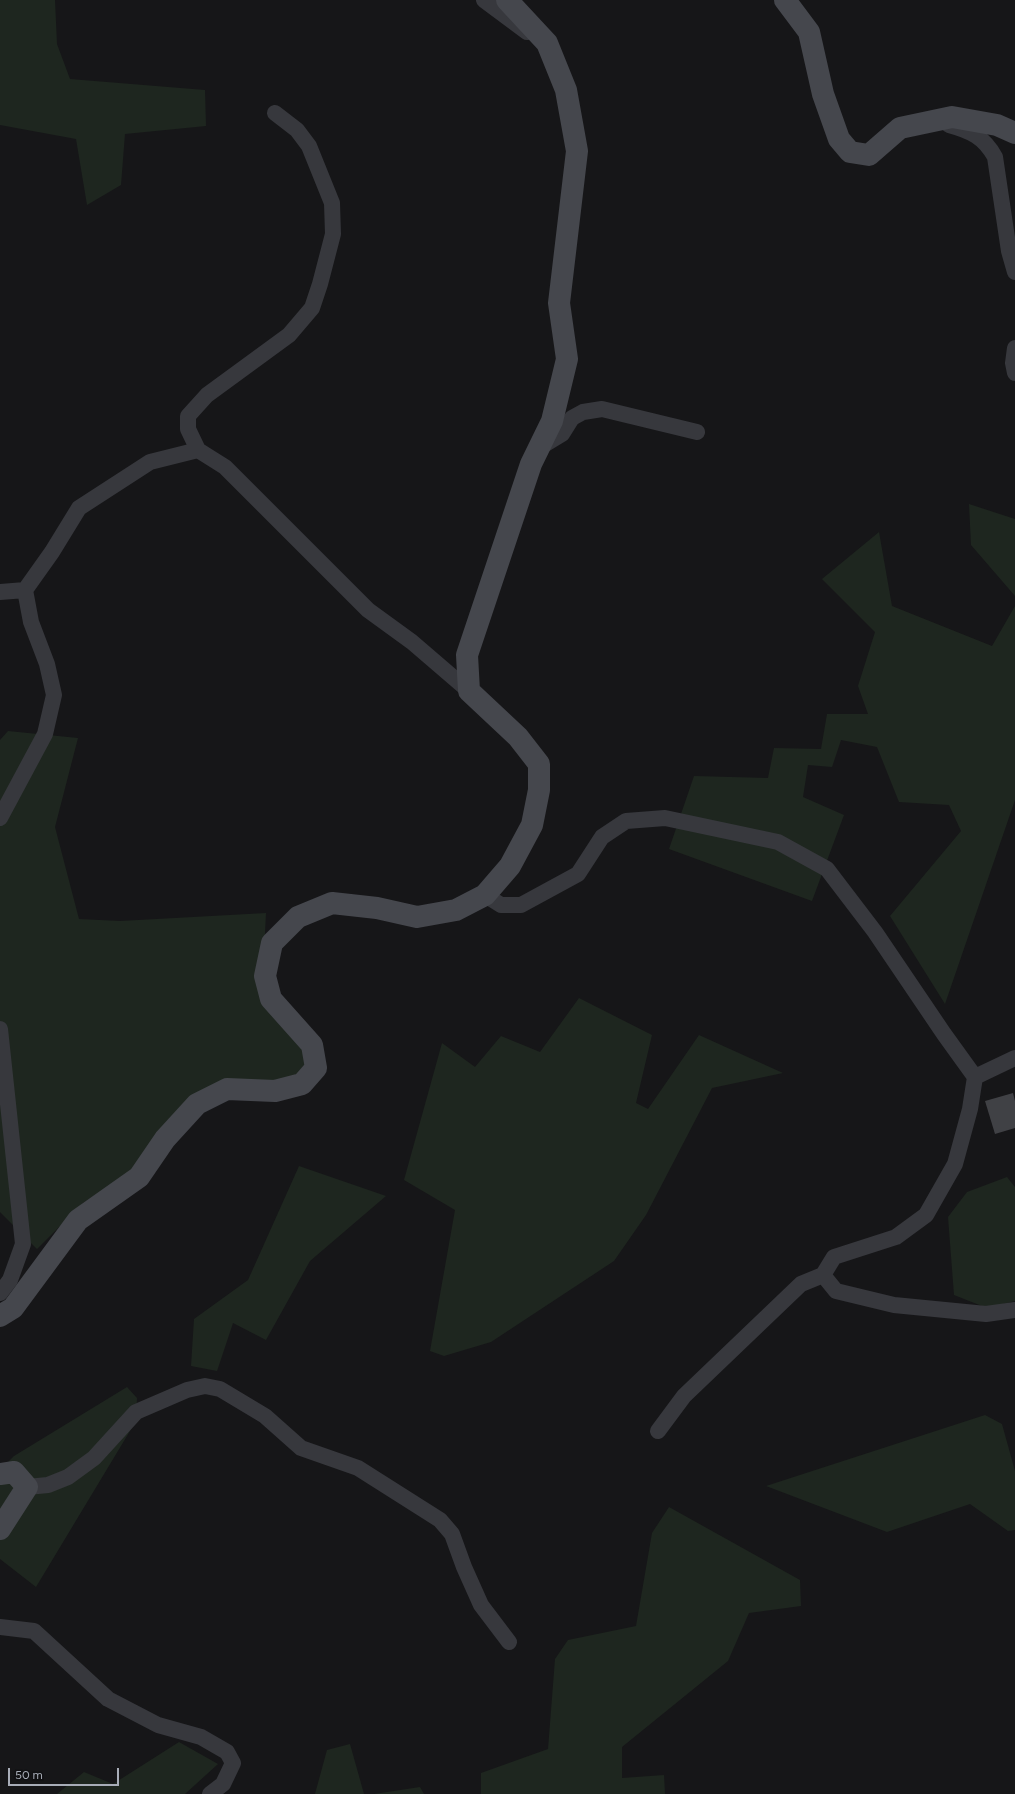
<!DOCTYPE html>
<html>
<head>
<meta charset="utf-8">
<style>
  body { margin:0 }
  #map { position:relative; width:1015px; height:1794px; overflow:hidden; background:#161618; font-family:Figtree,sans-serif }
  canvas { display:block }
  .scale { position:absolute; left:8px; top:1768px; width:111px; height:18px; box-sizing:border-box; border:2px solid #a8adb8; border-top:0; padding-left:5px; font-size:12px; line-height:14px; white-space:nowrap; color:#a8adb8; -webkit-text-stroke:3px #111113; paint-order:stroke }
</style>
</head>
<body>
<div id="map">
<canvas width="1015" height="1794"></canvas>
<div class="scale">50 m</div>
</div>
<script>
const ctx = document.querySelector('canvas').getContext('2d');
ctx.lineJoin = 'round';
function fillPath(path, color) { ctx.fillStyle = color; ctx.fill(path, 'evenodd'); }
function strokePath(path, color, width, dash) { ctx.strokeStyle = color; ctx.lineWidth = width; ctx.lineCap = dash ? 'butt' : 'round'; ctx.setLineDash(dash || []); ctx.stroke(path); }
fillPath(new Path2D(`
  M0 0H55L57 44 70 79 205 90 206 126 125 134 121 185 87 205 76 139 0 125Z
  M969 504 1015 519V596L971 545Z
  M879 532 892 606 992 646 1015 606V800L945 1004 890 916 961 831 949 805 899 802 877 747 841 740 832 767 808 765 803 797 844 815 812 901 669 849 694 776 768 778 774 748 821 749 827 714H868L858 686 875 632 822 579Z
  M8 731 78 738 55 827 79 919 120 921 266 913 262 993 303 1046 306 1069 282 1082 209 1088 137 1168 83 1203 37 1249 0 1212V740Z
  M579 998 652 1035 636 1103 648 1109 699 1035 783 1073 712 1088 646 1215 614 1261 491 1342 444 1356 430 1351 455 1210 404 1180 442 1043 475 1067 501 1036 540 1052Z
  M299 1166 386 1196 310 1261 266 1340 233 1323 217 1371 191 1366 194 1319 248 1280Z
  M1007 1177 1015 1187V1301L987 1308 954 1295 948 1217 967 1192Z
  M127 1387 137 1398 136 1421 36 1587 0 1559V1470L14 1456Z
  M985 1415 1002 1424 1015 1471V1530L1008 1531 970 1504 887 1532 766 1486Z
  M669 1507 800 1580 801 1606 749 1613 728 1661 622 1747V1778L664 1775 665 1794H481V1773L548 1749 555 1659 568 1640 636 1626 652 1533Z
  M179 1742 218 1764 185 1794H57L84 1772 113 1784Z
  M350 1744 364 1794H315L327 1750Z
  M420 1787 424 1794H374Z`), '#1e261f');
fillPath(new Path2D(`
  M1013 1093 1015 1101V1128L995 1134 985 1101Z`), '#404145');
strokePath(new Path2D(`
  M484 0 527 32
  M949 125C971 131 984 137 995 157L1009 251 1015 272
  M1015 348 1013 363 1015 373
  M539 448 562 434 572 418 583 412 602 409 697 432
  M198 450 188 429V416L207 395 289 335 312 308 320 284 333 234 332 203 309 146 297 130 275 113
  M0 592 25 590
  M0 818 45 734 54 695 47 664 31 622 25 590 52 552 79 508 150 462 198 450 225 467 368 610 412 642 469 691
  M485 895 501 905H521L578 874 602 837 626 821 665 818 778 842 827 869 875 932 944 1034 975 1077 970 1109 955 1164 926 1215 896 1237 834 1257 823 1275 836 1291 894 1305 986 1314 1015 1310
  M0 1029 23 1244 10 1280 0 1293
  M975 1077 1015 1058
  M658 1431 684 1396 801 1284 823 1275
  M27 1487 48 1485 68 1477 94 1458 136 1412 187 1390 205 1386 220 1389 265 1416 301 1448 358 1468 440 1520 452 1534 464 1567 481 1605 509 1642
  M0 1627 34 1631 108 1699 158 1725 201 1737 227 1752 233 1763 223 1784 210 1794`), '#37383d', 16);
strokePath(new Path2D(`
  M785 0 809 32 823 94 839 139 850 152 869 155 900 128 952 117 997 125 1015 133
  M0 1316 13 1308 78 1220 139 1177 165 1139 197 1104 227 1089 275 1091 302 1084 316 1068 312 1045 271 999 265 976 272 943 298 917 332 903 377 908 417 917 456 910 485 895 510 866 532 825 539 790V764L518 737 469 691 467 655 531 464 552 421 567 359 559 303 577 151 566 90 547 43 507 0
  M0 1474 14 1472 27 1487 0 1529`), '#45474d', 22);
</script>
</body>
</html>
